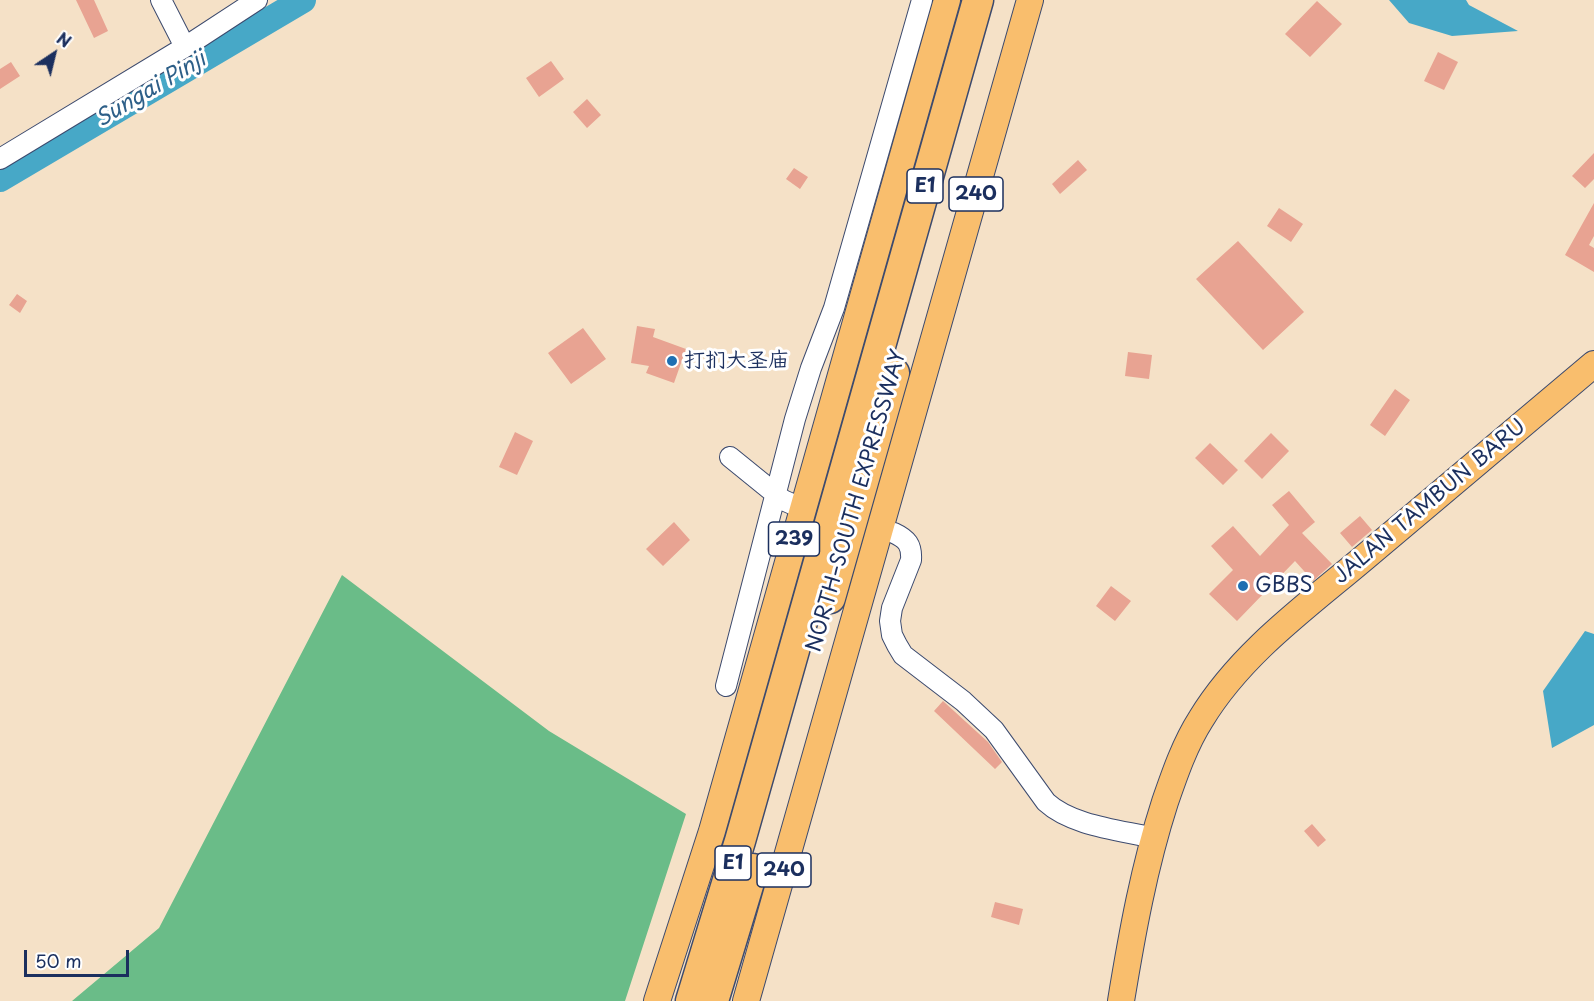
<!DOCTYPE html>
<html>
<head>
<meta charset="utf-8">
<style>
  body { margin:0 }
  #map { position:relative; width:1594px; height:1001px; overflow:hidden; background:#f5e1c7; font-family:"Playpen Sans",sans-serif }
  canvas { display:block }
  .north { position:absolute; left:24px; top:24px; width:60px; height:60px; -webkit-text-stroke:4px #fff; paint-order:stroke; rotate:35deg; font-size:16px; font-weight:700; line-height:24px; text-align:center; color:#1b2f5e }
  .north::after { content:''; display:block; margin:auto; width:21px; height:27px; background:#1b2f5e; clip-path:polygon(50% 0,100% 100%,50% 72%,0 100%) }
  .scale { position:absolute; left:24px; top:950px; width:105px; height:27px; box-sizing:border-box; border:3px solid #1b2f5e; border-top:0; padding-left:8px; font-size:18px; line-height:21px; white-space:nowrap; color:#1b2f5e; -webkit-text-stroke:4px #fff; paint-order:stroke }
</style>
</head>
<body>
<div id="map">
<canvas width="1594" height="1001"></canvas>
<div class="north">N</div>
<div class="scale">50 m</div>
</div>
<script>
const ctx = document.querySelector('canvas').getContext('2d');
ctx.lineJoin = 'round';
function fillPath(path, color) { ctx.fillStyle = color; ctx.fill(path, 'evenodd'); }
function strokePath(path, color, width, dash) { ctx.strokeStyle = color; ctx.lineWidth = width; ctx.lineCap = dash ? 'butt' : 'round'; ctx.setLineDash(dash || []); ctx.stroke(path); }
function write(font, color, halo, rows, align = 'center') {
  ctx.font = font + ' "Playpen Sans","LXGW WenKai TC",sans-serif'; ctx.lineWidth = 6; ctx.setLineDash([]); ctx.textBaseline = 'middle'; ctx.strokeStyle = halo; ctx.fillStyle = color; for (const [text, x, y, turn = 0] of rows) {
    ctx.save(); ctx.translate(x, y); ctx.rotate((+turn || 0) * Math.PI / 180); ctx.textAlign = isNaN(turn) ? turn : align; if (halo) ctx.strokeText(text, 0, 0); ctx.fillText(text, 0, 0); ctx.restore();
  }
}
fillPath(new Path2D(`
  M342 575 549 731 686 814 625 1001H72L159 928Z`), '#6abc88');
fillPath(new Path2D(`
  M1389 0H1466L1469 5 1518 31 1452 36 1409 23Z
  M1585 631 1594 634V725L1552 748 1543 691Z`), '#47a8c7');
strokePath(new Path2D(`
  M0 179 303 0`), '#47a8c7', 26);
fillPath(new Path2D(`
  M76 0H94L108 31 94 38Z
  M1317 1 1342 24 1310 57 1285 34Z
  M1438 52 1458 62 1444 90 1424 81Z
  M551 61 564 79 539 97 526 78Z
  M11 62 20 76 0 89V69Z
  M587 99 601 115 587 128 573 112Z
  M1594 153V179L1585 188 1572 176Z
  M1078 160 1087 170 1060 194 1052 184Z
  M794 168 808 177 800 189 786 179Z
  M1594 203V236L1589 245 1594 248V272L1565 255Z
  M1279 208 1303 224 1291 242 1267 226Z
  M1238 241 1304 312 1263 350 1196 279Z
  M17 294 27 301 20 313 9 305Z
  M637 326 655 329 653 337 686 349 674 383 646 373 649 366 631 363Z
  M583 328 606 359 571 384 548 353Z
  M1128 352 1152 355 1149 379 1125 376Z
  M1395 389 1410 400 1385 436 1370 425Z
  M515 432 533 441 517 475 499 467Z
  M1271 433 1289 451 1262 479 1244 461Z
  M1210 443 1238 470 1223 485 1195 458Z
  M1289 491 1315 522 1302 533 1332 564 1313 581 1295 561 1237 621 1209 594 1233 570 1211 546 1233 526 1260 556 1289 525 1272 505Z
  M1360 516 1372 530 1352 547 1340 533Z
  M674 522 690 540 663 566 646 549Z
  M1111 586 1131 601 1115 621 1096 606Z
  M943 701 988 742 1002 762 995 769 934 711Z
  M1312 824 1326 840 1318 847 1304 831Z
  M995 902 1023 909 1019 925 991 917Z`), '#e8a392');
const minor = new Path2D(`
  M161 0 185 47
  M0 159 185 47 257 0
  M730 457 783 500 792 504
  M894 533C907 539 912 545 911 560L892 608 890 621 892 635 897 645 903 655 963 701 994 730 1046 802C1072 826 1120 830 1154 838
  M726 686 795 419 811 368 834 308 922 0`);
const major = new Path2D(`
  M657 1001 712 831 947 0
  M746 1001 1030 0
  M1121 1001C1132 934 1144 867 1165 802 1175 773 1185 744 1201 719 1241 653 1307 606 1365 557 1441 493 1518 428 1594 364`);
const highway = new Path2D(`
  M830 598 894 373
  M691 1001 740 841 978 0
  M713 1001 753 869`);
strokePath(minor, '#3c4a6e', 22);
strokePath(major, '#3c4a6e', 28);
strokePath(highway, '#3c4a6e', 33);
strokePath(minor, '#fff', 20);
strokePath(major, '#f9be6d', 26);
strokePath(highway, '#f9be6d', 30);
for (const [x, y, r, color] of [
  [672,361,6,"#1f6fb2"],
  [1243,586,6,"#1f6fb2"]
]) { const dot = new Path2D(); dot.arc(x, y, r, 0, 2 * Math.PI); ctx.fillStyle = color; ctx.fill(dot); strokePath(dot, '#fff', 2); }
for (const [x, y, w] of [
  [925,186,36],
  [976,194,54],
  [794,539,51],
  [733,863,36],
  [784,870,54]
]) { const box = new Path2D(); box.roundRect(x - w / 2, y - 17, w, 34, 4.5); ctx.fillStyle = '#fff'; ctx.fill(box); strokePath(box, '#1b2f5e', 1.5); }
write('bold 20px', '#1b2f5e', null, [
  ["E1",925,186],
  ["240",976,194],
  ["239",794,539],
  ["E1",733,863],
  ["240",784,870]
]);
write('21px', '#1b2f5e', '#fff', [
  ["打扪大圣庙",684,361],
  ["GBBS",1255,586]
], 'left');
write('21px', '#1b2f5e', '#fff', [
  ["NORTH–SOUTH EXPRESSWAY",857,501,-74],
  ["JALAN TAMBUN BARU",1430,502,-40]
]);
write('italic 22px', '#2d5f88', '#fff', [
  ["Sungai Pinji",151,90,-31]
]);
</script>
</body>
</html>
